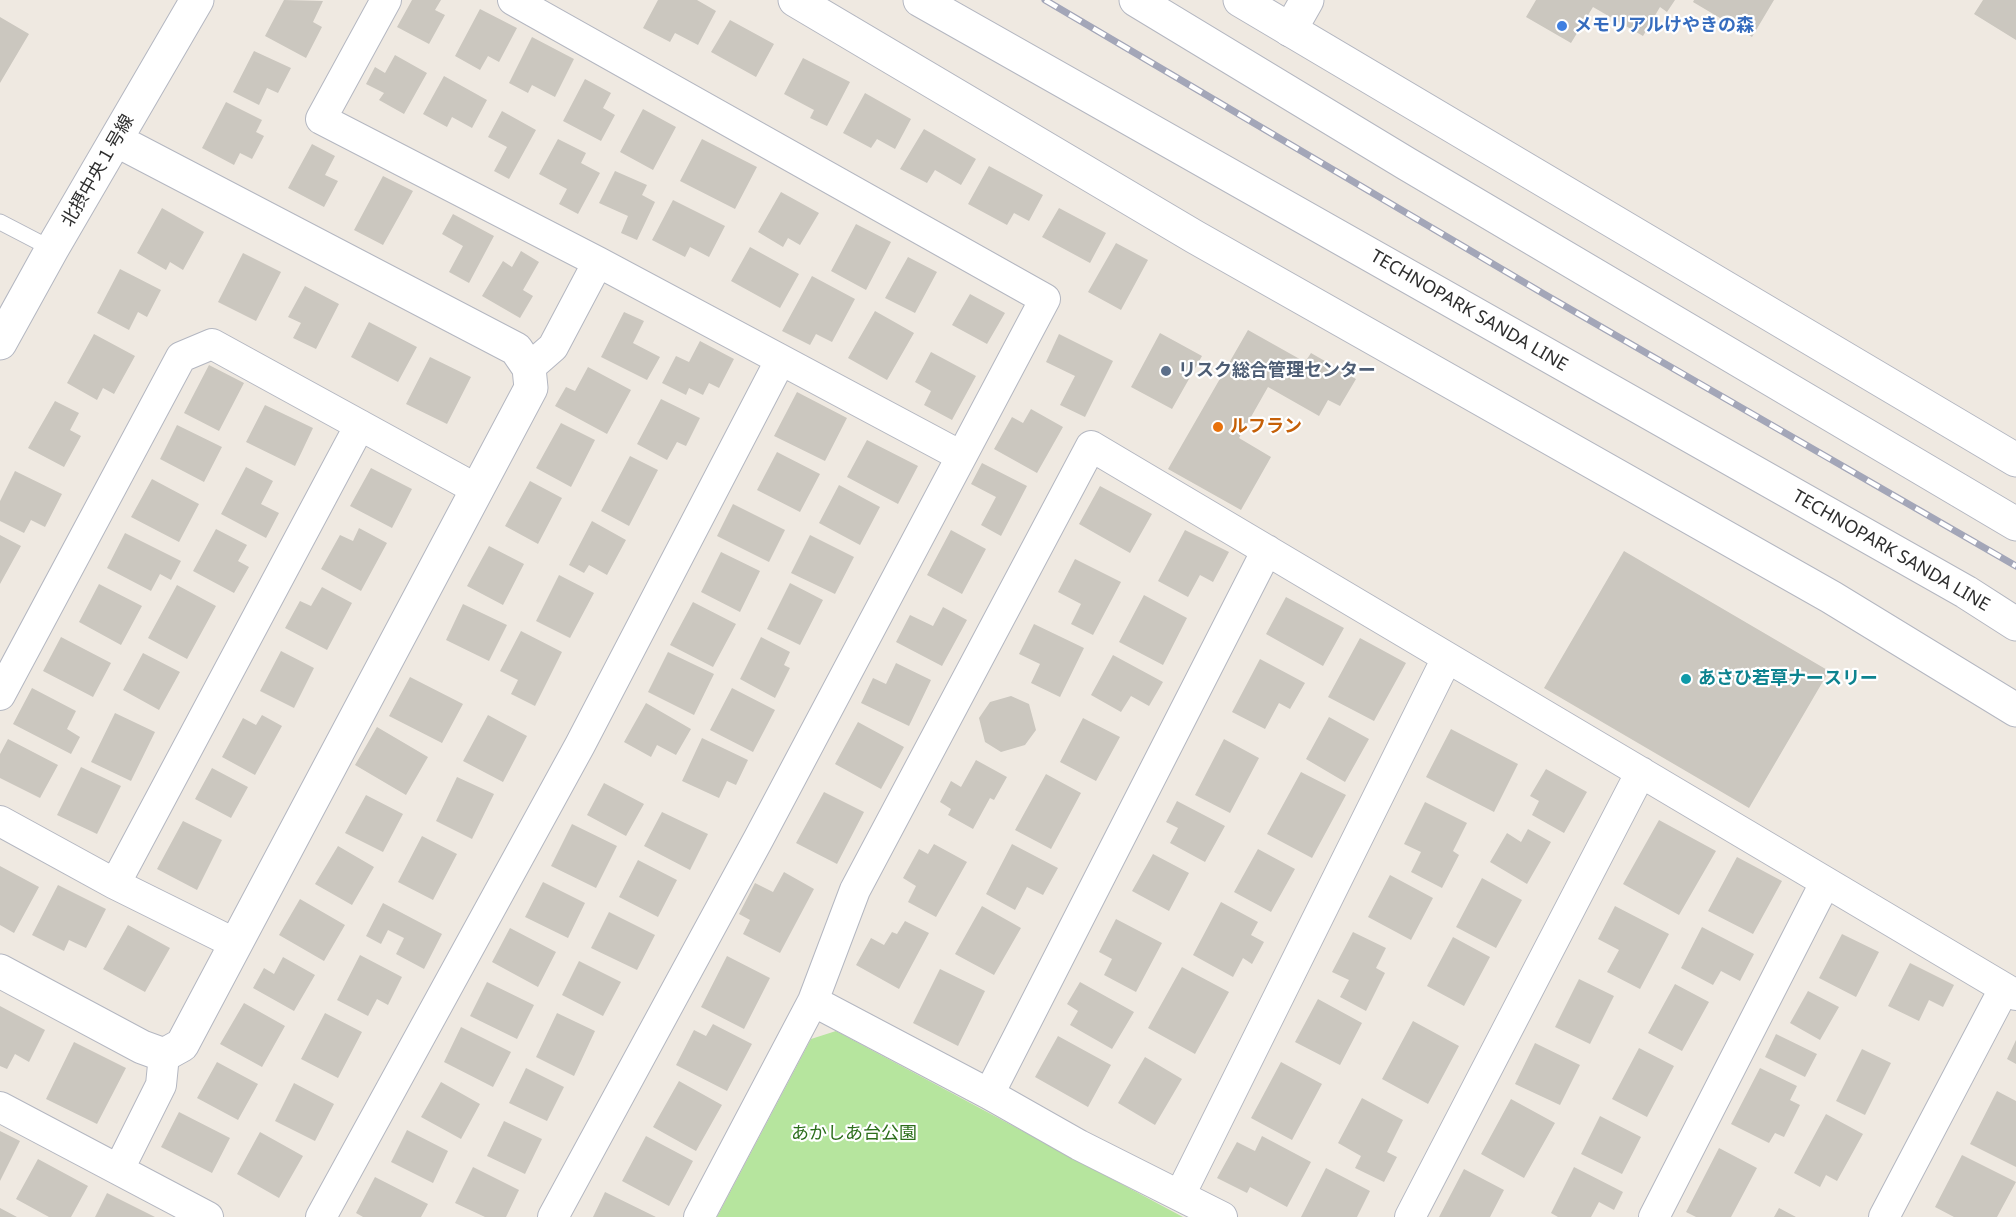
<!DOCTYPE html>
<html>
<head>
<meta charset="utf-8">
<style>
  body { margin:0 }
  canvas { display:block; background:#efe9e1 }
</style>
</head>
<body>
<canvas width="2016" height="1217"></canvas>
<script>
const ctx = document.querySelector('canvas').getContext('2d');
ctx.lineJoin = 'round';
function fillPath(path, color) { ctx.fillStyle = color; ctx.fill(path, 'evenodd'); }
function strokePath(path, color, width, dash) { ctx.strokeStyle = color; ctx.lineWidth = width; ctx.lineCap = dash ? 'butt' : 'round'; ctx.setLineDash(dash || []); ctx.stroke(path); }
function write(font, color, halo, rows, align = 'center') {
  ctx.font = font + ' "Noto Sans","Noto Sans JP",sans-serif'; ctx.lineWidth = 4.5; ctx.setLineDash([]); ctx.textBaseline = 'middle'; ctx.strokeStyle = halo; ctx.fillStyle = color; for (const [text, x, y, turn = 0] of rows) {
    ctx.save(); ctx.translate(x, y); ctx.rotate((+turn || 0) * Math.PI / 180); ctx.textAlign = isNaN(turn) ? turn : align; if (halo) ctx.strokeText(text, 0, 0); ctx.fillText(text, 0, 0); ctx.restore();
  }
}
fillPath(new Path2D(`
  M836 1031 1183 1217H717L811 1039Z`), '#b6e59e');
fillPath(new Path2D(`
  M284 0 323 1 313 22 322 27 306 58 265 36Z
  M412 0H441L435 10 445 15 429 44 397 27Z
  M658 0H697L716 11 698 45 675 33 670 42 643 28Z
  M1536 0H1675L1667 12 1660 7 1643 36 1593 7 1571 43 1526 17Z
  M1694 0H1774L1752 37 1693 2Z
  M1983 0H2016V40L1974 14Z
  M480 9 517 28 499 62 488 56 480 70 455 56Z
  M0 17 29 34 0 83Z
  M730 20 774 44 756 77 711 52Z
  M532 37 574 59 555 97 532 85 528 93 509 83Z
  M254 51 291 68 278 93 267 88 259 105 233 92Z
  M395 55 427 73 404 114 379 100 384 93 366 84 375 67 385 73Z
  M803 58 850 82 827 126 810 118 814 110 784 94Z
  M444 76 487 100 472 128 452 117 447 127 423 114Z
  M585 79 611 93 603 108 615 115 601 141 563 121Z
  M865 93 911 119 895 149 877 139 871 148 843 133Z
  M226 102 262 120 256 132 264 136 252 159 240 153 234 165 202 148Z
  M643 109 676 127 653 170 620 152Z
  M502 111 536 130 509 179 494 171 507 147 488 137Z
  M924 129 976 159 961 185 935 170 927 183 900 169Z
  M558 139 586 153 581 163 600 173 578 214 559 204 567 189 539 174Z
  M702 139 757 167 735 209 680 181Z
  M312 144 335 156 325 175 338 181 324 207 288 188Z
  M989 166 1043 195 1029 221 1014 213 1007 225 968 204Z
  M615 171 647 185 642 195 655 202 637 240 621 233 628 216 599 203Z
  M383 176 413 191 383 245 354 230Z
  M781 192 819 213 800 245 788 238 783 247 758 232Z
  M673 200 725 226 709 257 690 247 685 257 652 240Z
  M162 208 204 232 183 270 170 262 166 270 137 253Z
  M1059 208 1106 233 1090 263 1042 237Z
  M453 214 494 236 469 283 449 272 463 246 442 234Z
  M856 224 891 242 866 290 831 271Z
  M1116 243 1148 260 1121 310 1088 292Z
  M750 247 799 274 780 308 731 281Z
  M521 251 539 262 523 290 533 296 520 318 482 296 503 261 512 267Z
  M243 253 281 272 256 321 218 302Z
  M908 257 937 272 915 313 885 298Z
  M120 269 161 290 147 317 138 312 129 330 97 313Z
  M812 276 855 299 832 342 816 334 810 345 782 331Z
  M305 286 339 304 316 349 293 338 301 323 288 317Z
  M970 294 1005 313 987 344 952 325Z
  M875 311 914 333 887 380 848 358Z
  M624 312 644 321 633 343 660 357 647 380 601 357Z
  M369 322 417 347 398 382 351 357Z
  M1248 330 1305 362 1311 353 1356 379 1340 406 1328 400 1319 416 1268 387 1239 438 1271 457 1241 510 1168 469Z
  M1160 333 1202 356 1172 409 1131 387Z
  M94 334 135 356 114 394 103 388 97 400 67 383Z
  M1059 334 1113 361 1085 417 1060 405 1075 376 1046 362Z
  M700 341 734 359 719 388 709 383 703 395 689 388 686 395 662 383 676 356 689 362Z
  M931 352 976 376 952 420 924 405 931 391 915 382Z
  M430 357 471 377 447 424 406 404Z
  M209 365 244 383 219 431 184 413Z
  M588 367 631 390 607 434 555 406 566 387 575 391Z
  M797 392 847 418 825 461 774 436Z
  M661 399 700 418 686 446 677 442 667 460 637 444Z
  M55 401 79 413 70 430 81 436 64 467 28 448Z
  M265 405 313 428 295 466 246 442Z
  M1031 409 1063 427 1037 473 994 449 1012 417 1023 423Z
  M561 423 595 440 571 487 536 468Z
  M177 425 222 447 204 482 160 459Z
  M867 440 918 466 898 504 847 477Z
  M777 452 820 474 800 512 757 490Z
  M630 456 658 470 629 526 601 511Z
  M982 463 1027 486 1001 536 981 525 996 497 971 484Z
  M246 467 273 481 261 504 279 513 266 538 221 514Z
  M371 468 412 489 392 528 350 506Z
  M15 471 62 494 45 527 31 520 24 533 0 521V501Z
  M152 479 199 504 179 542 131 517Z
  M530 481 562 498 538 544 505 526Z
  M839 485 880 507 860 545 819 523Z
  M1100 486 1152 514 1130 553 1079 524Z
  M733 504 785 530 769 562 717 536Z
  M592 521 626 540 607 575 589 565 584 573 569 565Z
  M359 528 387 543 361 591 321 569 340 535 353 541Z
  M216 529 247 545 238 561 249 567 234 593 193 571Z
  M951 530 986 549 962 594 927 575Z
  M1185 530 1229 552 1213 582 1200 575 1188 597 1158 581Z
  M125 533 181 561 171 580 160 574 151 591 107 568Z
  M0 535 21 546 0 584Z
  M810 535 854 557 835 594 791 573Z
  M489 546 524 564 503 605 467 586Z
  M1624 551 1829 671 1749 808 1544 688Z
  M721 552 760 571 740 612 701 592Z
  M1075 559 1121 582 1093 635 1071 624 1081 604 1058 592Z
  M559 575 594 593 570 638 536 621Z
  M790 583 823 600 800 645 767 629Z
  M99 584 142 606 121 645 79 622Z
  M177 585 216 606 187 659 148 638Z
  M322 587 352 603 327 650 285 628 300 601 311 606Z
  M1144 595 1187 618 1163 665 1119 642Z
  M1286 597 1344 628 1323 666 1266 634Z
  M693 602 736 624 713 667 670 645Z
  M463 604 507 625 489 661 446 640Z
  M943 607 967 620 942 666 896 642 910 615 933 626Z
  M1034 624 1084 648 1060 697 1031 683 1040 664 1019 654Z
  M521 631 562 652 535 706 511 694 518 680 500 671Z
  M61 637 111 663 93 697 43 671Z
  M761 637 790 652 784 665 790 668 775 698 740 679Z
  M1360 638 1406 663 1374 721 1328 697Z
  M281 651 314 668 294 708 260 691Z
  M668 652 714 674 694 715 648 692Z
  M143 653 180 672 159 710 123 690Z
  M1113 655 1163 682 1149 706 1131 696 1121 712 1091 695Z
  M1260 659 1305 683 1290 709 1279 703 1265 729 1232 712Z
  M896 663 931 680 909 726 861 703 873 678 886 684Z
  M410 677 463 704 442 743 389 716Z
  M32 688 76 711 67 729 80 737 71 754 13 724Z
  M732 688 775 710 753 752 710 730Z
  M1011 696 1029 704 1036 730 1025 745 1001 752 985 742 979 718 990 702Z
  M646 703 691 729 676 755 657 745 651 757 624 742Z
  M115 713 155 732 131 781 91 762Z
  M262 715 282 726 255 775 222 757 243 718 256 725Z
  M488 715 527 736 503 782 463 761Z
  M1329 717 1369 739 1345 782 1306 759Z
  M1083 718 1120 737 1096 781 1060 762Z
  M858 722 904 747 881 789 835 764Z
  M377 727 428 757 406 795 355 765Z
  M1451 729 1518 764 1494 812 1426 777Z
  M702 738 748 760 736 785 727 781 719 798 682 781Z
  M8 739 58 765 40 798 0 778V754Z
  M1224 739 1259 758 1230 813 1195 795Z
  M976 760 1007 777 994 800 990 798 973 829 948 815 951 809 940 802 951 781 961 787Z
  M81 767 121 786 97 834 57 815Z
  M212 768 248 787 231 818 195 799Z
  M1546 769 1587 792 1564 833 1532 815 1539 801 1530 796Z
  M1301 772 1346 795 1312 858 1267 834Z
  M1046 774 1081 793 1051 849 1015 830Z
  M457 777 494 794 472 839 436 821Z
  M604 783 644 804 626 836 587 815Z
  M824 792 864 812 837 864 796 843Z
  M366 795 403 814 383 852 345 833Z
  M1177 801 1225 826 1205 862 1170 843 1178 828 1166 822Z
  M1425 802 1467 823 1453 851 1459 855 1442 888 1411 872 1421 852 1404 844Z
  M662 812 708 834 690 870 644 846Z
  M1659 820 1716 851 1679 915 1623 884Z
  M183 821 222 840 197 890 157 869Z
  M572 824 617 846 596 888 551 866Z
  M1528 829 1551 842 1527 884 1490 862 1507 833 1521 842Z
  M422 836 457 854 433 900 398 882Z
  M934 844 967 862 936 917 908 902 916 886 903 878 919 849 928 854Z
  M1012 844 1058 868 1043 895 1027 887 1015 910 986 894Z
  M338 846 374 867 352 905 315 884Z
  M1258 849 1295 869 1271 912 1234 892Z
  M1153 854 1189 873 1169 911 1132 891Z
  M1737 857 1782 881 1753 934 1708 911Z
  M638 860 677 880 658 917 619 897Z
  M0 866 39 887 14 933 0 925Z
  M784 872 814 889 780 953 743 934 750 920 739 914 755 883 773 892Z
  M1390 875 1433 898 1411 940 1368 917Z
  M1482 878 1522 900 1496 948 1456 927Z
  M543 882 585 903 568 938 525 917Z
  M58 885 106 909 86 948 69 940 64 951 32 935Z
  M300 899 345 925 324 961 279 935Z
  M1221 902 1258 922 1251 935 1264 942 1252 964 1243 958 1233 977 1193 955Z
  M383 903 442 934 424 969 396 954 404 938 388 930 381 944 366 936Z
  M982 906 1021 928 994 975 955 954Z
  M1615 906 1669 934 1640 989 1607 972 1619 950 1598 939Z
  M609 912 655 935 637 970 591 948Z
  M1116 919 1162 943 1136 992 1104 975 1112 959 1099 952Z
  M905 921 929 933 899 989 856 965 871 938 884 945 892 932 897 934Z
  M128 925 170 948 145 992 103 969Z
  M1702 927 1754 954 1740 981 1721 971 1713 985 1681 968Z
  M510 928 556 952 538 987 492 962Z
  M1353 932 1386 948 1376 968 1385 973 1366 1011 1340 997 1349 980 1332 972Z
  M1842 934 1879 952 1856 997 1819 978Z
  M1453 937 1490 957 1464 1006 1427 986Z
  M360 955 402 977 388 1005 377 999 368 1016 337 1000Z
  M727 956 770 978 744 1029 701 1007Z
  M283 957 315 975 294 1011 253 988 264 968 274 974Z
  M579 961 621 982 603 1016 562 995Z
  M1910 963 1954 985 1943 1007 1929 1000 1919 1021 1888 1006Z
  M1182 967 1229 992 1195 1054 1148 1028Z
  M940 969 985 991 958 1046 913 1023Z
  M1579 979 1614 996 1590 1044 1555 1027Z
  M487 982 534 1005 517 1039 470 1016Z
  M1080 982 1134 1012 1112 1049 1070 1025 1078 1011 1067 1004Z
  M1675 984 1709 1002 1682 1051 1648 1033Z
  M1808 991 1839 1007 1820 1040 1790 1023Z
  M1318 999 1362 1023 1340 1065 1295 1042Z
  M244 1003 285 1026 262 1067 220 1044Z
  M0 1006 45 1030 29 1062 15 1054 7 1069 0 1066Z
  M325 1013 362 1032 338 1078 301 1059Z
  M557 1013 595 1031 574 1076 536 1057Z
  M1413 1021 1459 1046 1428 1104 1382 1079Z
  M713 1024 752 1044 727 1091 676 1065 694 1030 706 1036Z
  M461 1027 511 1052 493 1087 444 1062Z
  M1776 1034 1817 1054 1805 1077 1765 1057Z
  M1058 1036 1111 1065 1088 1107 1035 1077Z
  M2016 1040V1064L2007 1059Z
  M74 1042 126 1068 97 1124 46 1099Z
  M1535 1043 1580 1065 1560 1105 1515 1084Z
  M1639 1048 1674 1066 1647 1117 1612 1099Z
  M1862 1049 1891 1063 1865 1115 1836 1101Z
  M1145 1057 1182 1079 1155 1125 1118 1103Z
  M217 1062 258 1084 238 1120 197 1098Z
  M1281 1062 1322 1084 1292 1140 1251 1118Z
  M526 1068 564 1087 547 1121 509 1103Z
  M1760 1068 1797 1086 1790 1100 1800 1105 1784 1137 1775 1133 1769 1143 1731 1124Z
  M679 1081 722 1105 696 1151 653 1127Z
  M441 1082 480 1104 461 1139 421 1117Z
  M294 1083 334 1104 315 1141 275 1121Z
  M1997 1091 2016 1101V1167L1970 1144Z
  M1362 1098 1403 1120 1387 1152 1397 1157 1384 1182 1355 1168 1361 1156 1338 1143Z
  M1511 1099 1555 1123 1524 1178 1481 1154Z
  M179 1112 230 1138 212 1173 161 1147Z
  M1826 1114 1863 1134 1837 1181 1826 1175 1820 1187 1794 1173Z
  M1600 1116 1641 1137 1622 1174 1581 1154Z
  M504 1121 542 1139 525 1174 487 1156Z
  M407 1130 448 1151 433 1183 391 1162Z
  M0 1131 20 1141 0 1181Z
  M260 1132 303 1156 279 1198 237 1174Z
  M646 1136 693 1161 669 1206 622 1181Z
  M1262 1136 1311 1162 1287 1207 1250 1187 1247 1193 1217 1178 1237 1142 1255 1151Z
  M1719 1148 1757 1168 1731 1217H1696L1686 1212Z
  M1962 1155 2016 1182 1997 1217H1954L1935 1207Z
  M38 1159 88 1186 71 1217H49L16 1199Z
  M473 1167 519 1190 506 1217H485L455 1203Z
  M1574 1167 1623 1192 1614 1210 1599 1202 1591 1217H1558L1551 1213Z
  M1326 1168 1370 1191 1357 1217H1301Z
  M1464 1169 1504 1190 1490 1217H1439Z
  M375 1177 428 1204 421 1217H363L356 1213Z
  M605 1192 656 1217H593Z
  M107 1193 155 1217H95Z
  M0 1208 17 1217H0Z
  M1779 1208 1796 1217H1774Z`), '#cbc7bf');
const service = new Path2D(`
  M0 222 52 249`);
const minor = new Path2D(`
  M386 0 321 119 598 262 961 456
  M513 0 1045 299 759 838 553 1217
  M529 368 553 347 598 262
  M0 695 181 357 212 344 478 490
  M0 821 115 884 236 944
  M115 884 360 425
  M813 1001 989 1094 1079 1145 1222 1217
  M989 1094 1267 550
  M0 1107 208 1217
  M119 1169 161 1085 164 1055
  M1180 1195 1447 658
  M321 1217 580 745 780 361
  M699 1217 813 1001 855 890 1091 446 2016 995
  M1410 1217 1641 772
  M1654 1217 1825 883
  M1884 1217 2004 989`);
const tertiary = new Path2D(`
  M1290 30 1307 0
  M0 343 52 249 197 0
  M0 971 142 1047 164 1055 182 1045 531 388 529 368 516 349 116 140`);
const secondary = new Path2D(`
  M795 0 1195 237 1831 597 2016 710
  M920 0 1966 592 2016 624
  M1136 0 1407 164 2016 524
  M1240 0 2016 460`);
strokePath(service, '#b4b7c1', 17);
strokePath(minor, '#b4b7c1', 32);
strokePath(tertiary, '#b4b7c1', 35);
strokePath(secondary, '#b4b7c1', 35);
strokePath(service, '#fff', 15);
strokePath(minor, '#fff', 30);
strokePath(tertiary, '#fff', 33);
strokePath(secondary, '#fff', 33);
const rail = new Path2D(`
  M1045 0 1544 294 2016 566`);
strokePath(rail, '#a3a6b8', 7);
strokePath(rail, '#fff', 4.5, [14]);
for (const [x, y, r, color] of [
  [1562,26,6,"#3f7fe0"],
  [1166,371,6,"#5c6f8a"],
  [1218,427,6,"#e8710a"],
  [1686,679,6,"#0f9aa8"]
]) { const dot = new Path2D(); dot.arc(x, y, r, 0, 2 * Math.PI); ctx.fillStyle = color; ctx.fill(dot); strokePath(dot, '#fff', 2); }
write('bold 18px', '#366cbe', '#fff', [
  ["メモリアルけやきの森",1574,26]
], 'left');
write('18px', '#2e2e2e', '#fff', [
  ["北摂中央１号線",98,171,-60],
  ["TECHNOPARK SANDA LINE",1469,311,30],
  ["TECHNOPARK SANDA LINE",1891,551,30]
]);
write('bold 18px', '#4e5e75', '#fff', [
  ["リスク総合管理センター",1178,371]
], 'left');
write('bold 18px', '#c56008', '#fff', [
  ["ルフラン",1230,427]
], 'left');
write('bold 18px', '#0d838f', '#fff', [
  ["あさひ若草ナースリー",1698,679]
], 'left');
write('18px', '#2c6e1b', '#fff', [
  ["あかしあ台公園",854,1134]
]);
</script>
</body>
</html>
